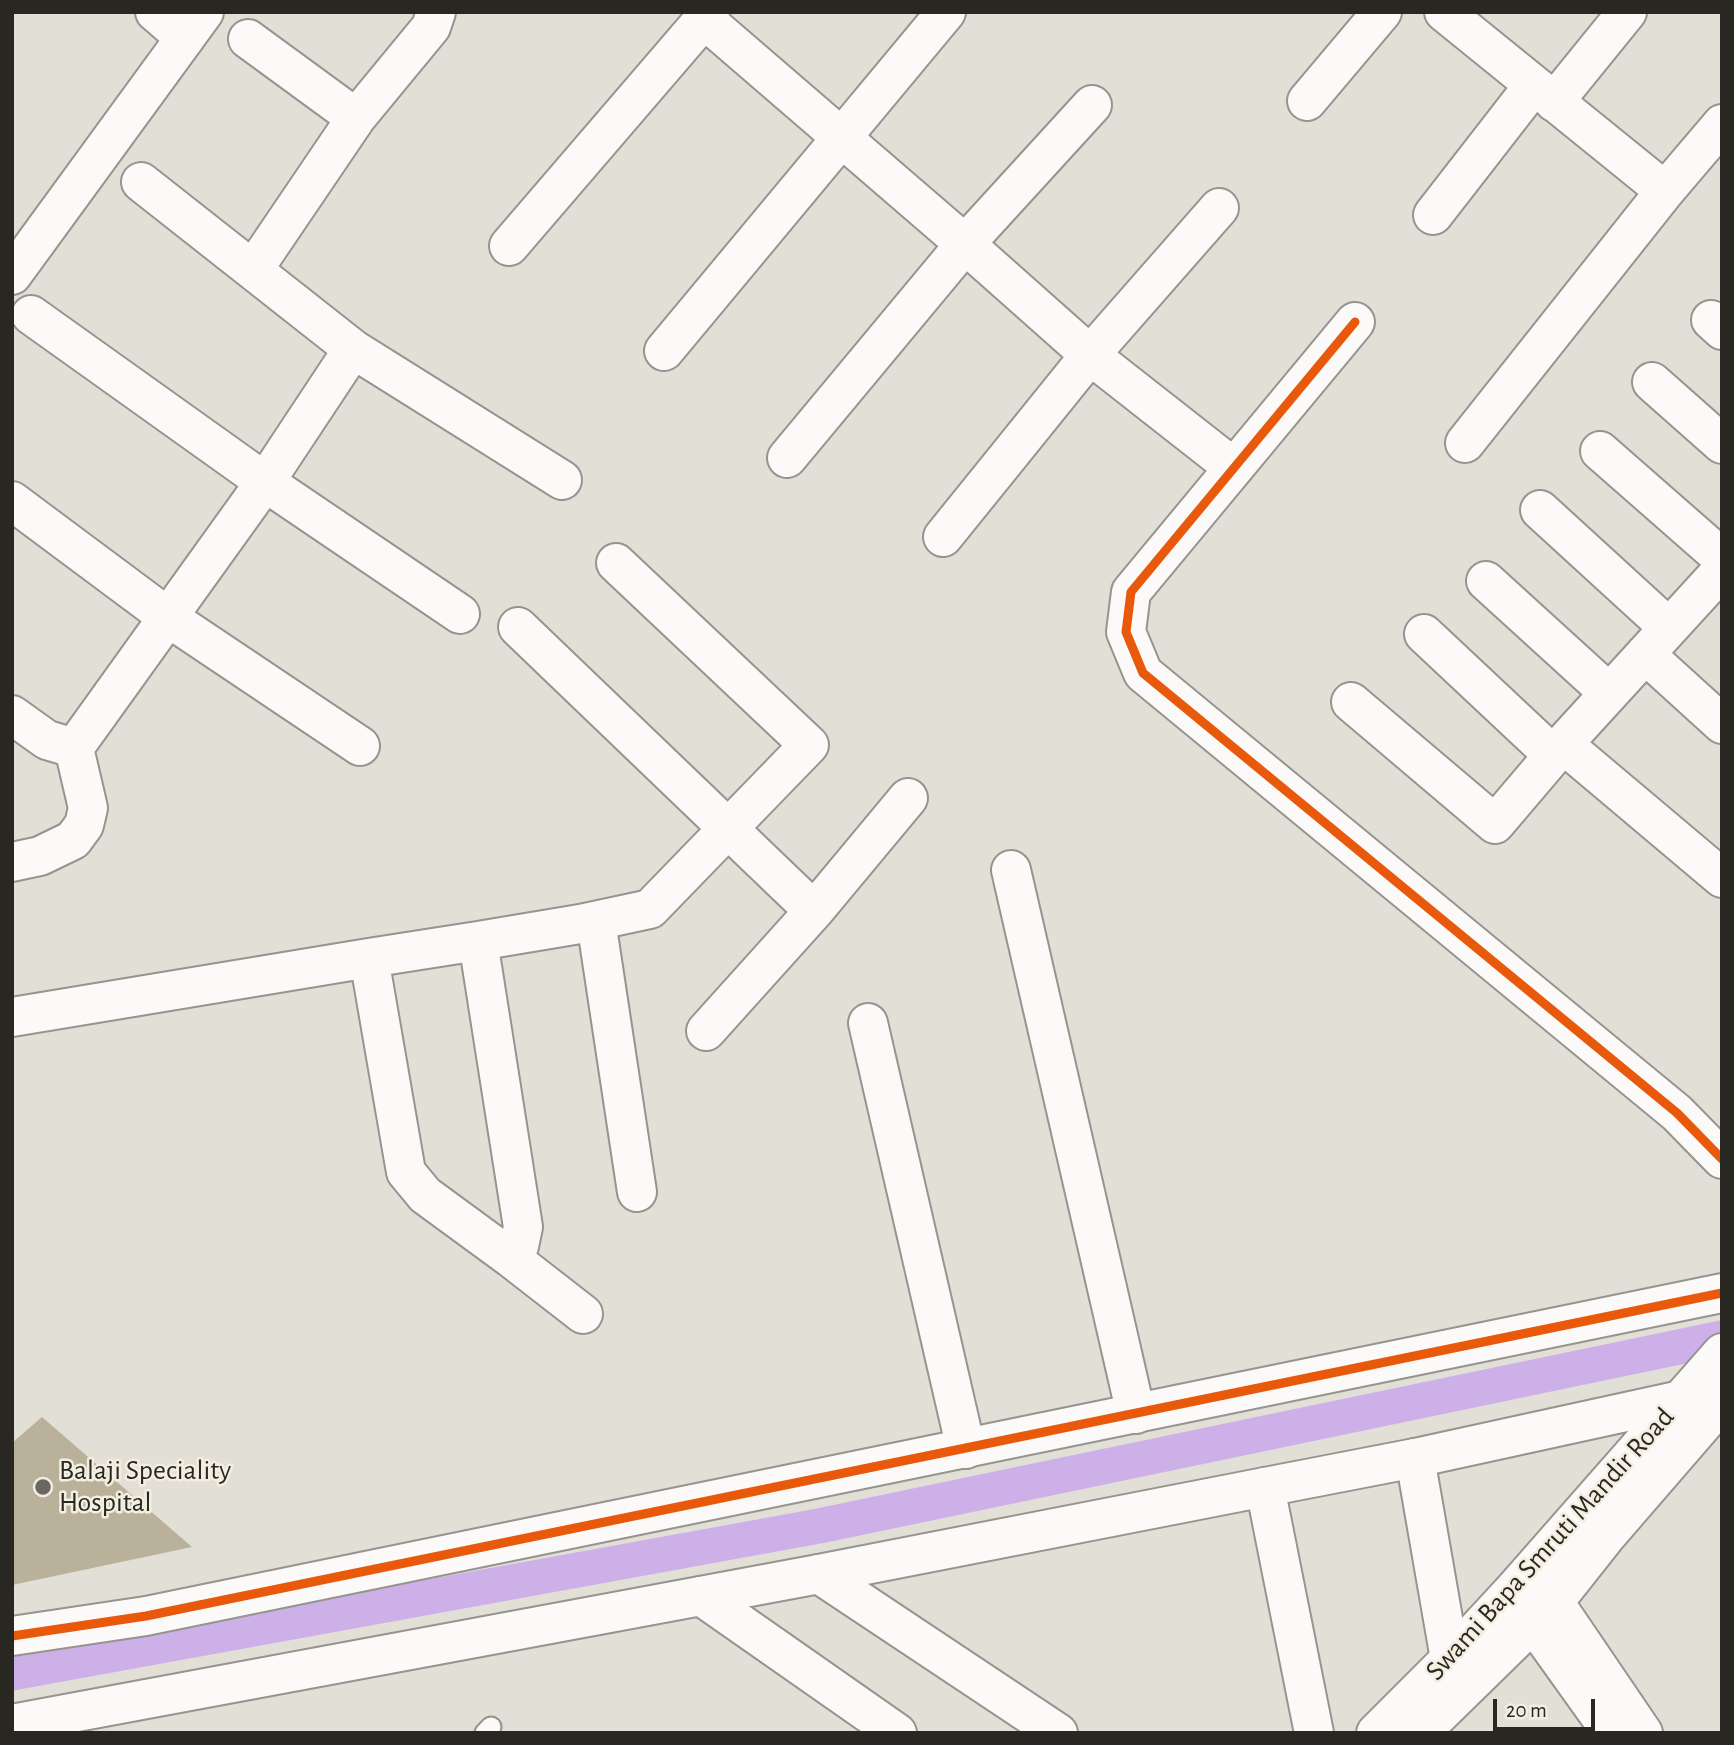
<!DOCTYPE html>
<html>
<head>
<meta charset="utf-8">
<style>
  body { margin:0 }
  #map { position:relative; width:1734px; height:1745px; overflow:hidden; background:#e2dfd7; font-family:"Alegreya Sans",sans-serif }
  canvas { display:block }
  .frame { position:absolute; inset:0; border:14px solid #292721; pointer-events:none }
  .scale { position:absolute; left:1493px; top:1699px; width:102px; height:32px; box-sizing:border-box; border:4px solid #292721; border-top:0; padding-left:9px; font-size:21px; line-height:24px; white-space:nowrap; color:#292721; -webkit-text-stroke:5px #f3eee0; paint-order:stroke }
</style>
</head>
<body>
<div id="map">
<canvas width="1734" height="1745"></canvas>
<div class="frame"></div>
<div class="scale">20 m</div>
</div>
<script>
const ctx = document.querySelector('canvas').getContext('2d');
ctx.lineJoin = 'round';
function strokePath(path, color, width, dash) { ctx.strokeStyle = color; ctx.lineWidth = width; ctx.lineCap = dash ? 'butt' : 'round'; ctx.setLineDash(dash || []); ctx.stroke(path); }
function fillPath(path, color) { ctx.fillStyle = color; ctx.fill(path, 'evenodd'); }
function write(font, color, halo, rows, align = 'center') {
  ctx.font = font + ' "Alegreya Sans",sans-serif'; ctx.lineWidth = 5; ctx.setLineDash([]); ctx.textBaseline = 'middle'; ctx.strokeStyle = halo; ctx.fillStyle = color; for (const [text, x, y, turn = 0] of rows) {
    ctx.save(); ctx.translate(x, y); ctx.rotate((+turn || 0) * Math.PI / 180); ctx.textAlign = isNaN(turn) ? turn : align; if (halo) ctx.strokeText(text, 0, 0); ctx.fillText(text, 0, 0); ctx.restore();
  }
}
strokePath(new Path2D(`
  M12 1673 819 1526 1722 1338`), '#ceb0e9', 35);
fillPath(new Path2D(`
  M42 1417 192 1547 12 1585V1443Z`), '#b9b199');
const service = new Path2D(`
  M485 1733 491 1727`);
const minor = new Path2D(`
  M155 12 185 38
  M1444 12 1665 191
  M704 19 965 244 1090 355 1234 468
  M248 39 356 118
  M1307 101 1382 12
  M1554 102 1627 12
  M1433 215 1534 85
  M509 246 710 12
  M253 270 356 118 431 27 436 12
  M31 315 265 482 460 614
  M1711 320 1722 330
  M1355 322 1131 592 1126 632 1143 673 1677 1113 1722 1159
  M353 349 562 480
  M664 351 946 12
  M1652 382 1722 444
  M1465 443 1665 191 1722 124
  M1600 451 1722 558
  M787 458 965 244 1092 105
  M12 501 169 618 360 746
  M1540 510 1669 628
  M943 537 1090 355 1219 208
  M1486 581 1609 693
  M518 627 814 911 706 1031
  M1424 634 1553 755
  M1645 654 1722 724
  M1351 702 1495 824 1563 744 1722 570
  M12 715 47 740 74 748
  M1563 744 1722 878
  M12 862 40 856 73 840 84 825 88 808 74 748 265 482 353 349 141 182
  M1011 870 1136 1414
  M814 911 908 798
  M596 921 637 1192
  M478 941 523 1227 519 1246 511 1258 583 1314
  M369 958 406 1172 425 1195 511 1258
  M12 1017 369 958 478 941 580 924 650 909 809 745 616 563
  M868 1023 966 1449
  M1415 1458 1450 1659
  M1265 1487 1314 1733
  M819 1574 1058 1733
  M701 1596 897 1733`);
const tertiary = new Path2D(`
  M12 275 204 12
  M1538 1582 1554 1602 1643 1733
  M1519 1603 1612 1733
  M12 1636 146 1616 1722 1293
  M12 1724 819 1574 1265 1487 1415 1458 1722 1391
  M1376 1733 1450 1659 1512 1592 1722 1353
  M1420 1733 1554 1602 1607 1535 1722 1402`);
strokePath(service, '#96948e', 23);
strokePath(minor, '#96948e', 42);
strokePath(tertiary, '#96948e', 42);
strokePath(service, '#fbfaf9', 19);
strokePath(minor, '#fbfaf9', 38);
strokePath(tertiary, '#fbfaf9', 38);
strokePath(new Path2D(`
  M1355 322 1131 592 1126 632 1143 673 1677 1113 1722 1159
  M12 1636 146 1616 1722 1293`), '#e8590c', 9);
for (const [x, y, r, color] of [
  [43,1487,9,"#6a6761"]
]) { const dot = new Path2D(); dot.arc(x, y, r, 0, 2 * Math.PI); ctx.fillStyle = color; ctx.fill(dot); strokePath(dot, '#f3eee0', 2.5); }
write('28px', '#292721', '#f3eee0', [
  ["Balaji Speciality",59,1471],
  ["Hospital",59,1503]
], 'left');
write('28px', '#292721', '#f3eee0', [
  ["Swami Bapa Smruti Mandir Road",1550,1544,-48]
]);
</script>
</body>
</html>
